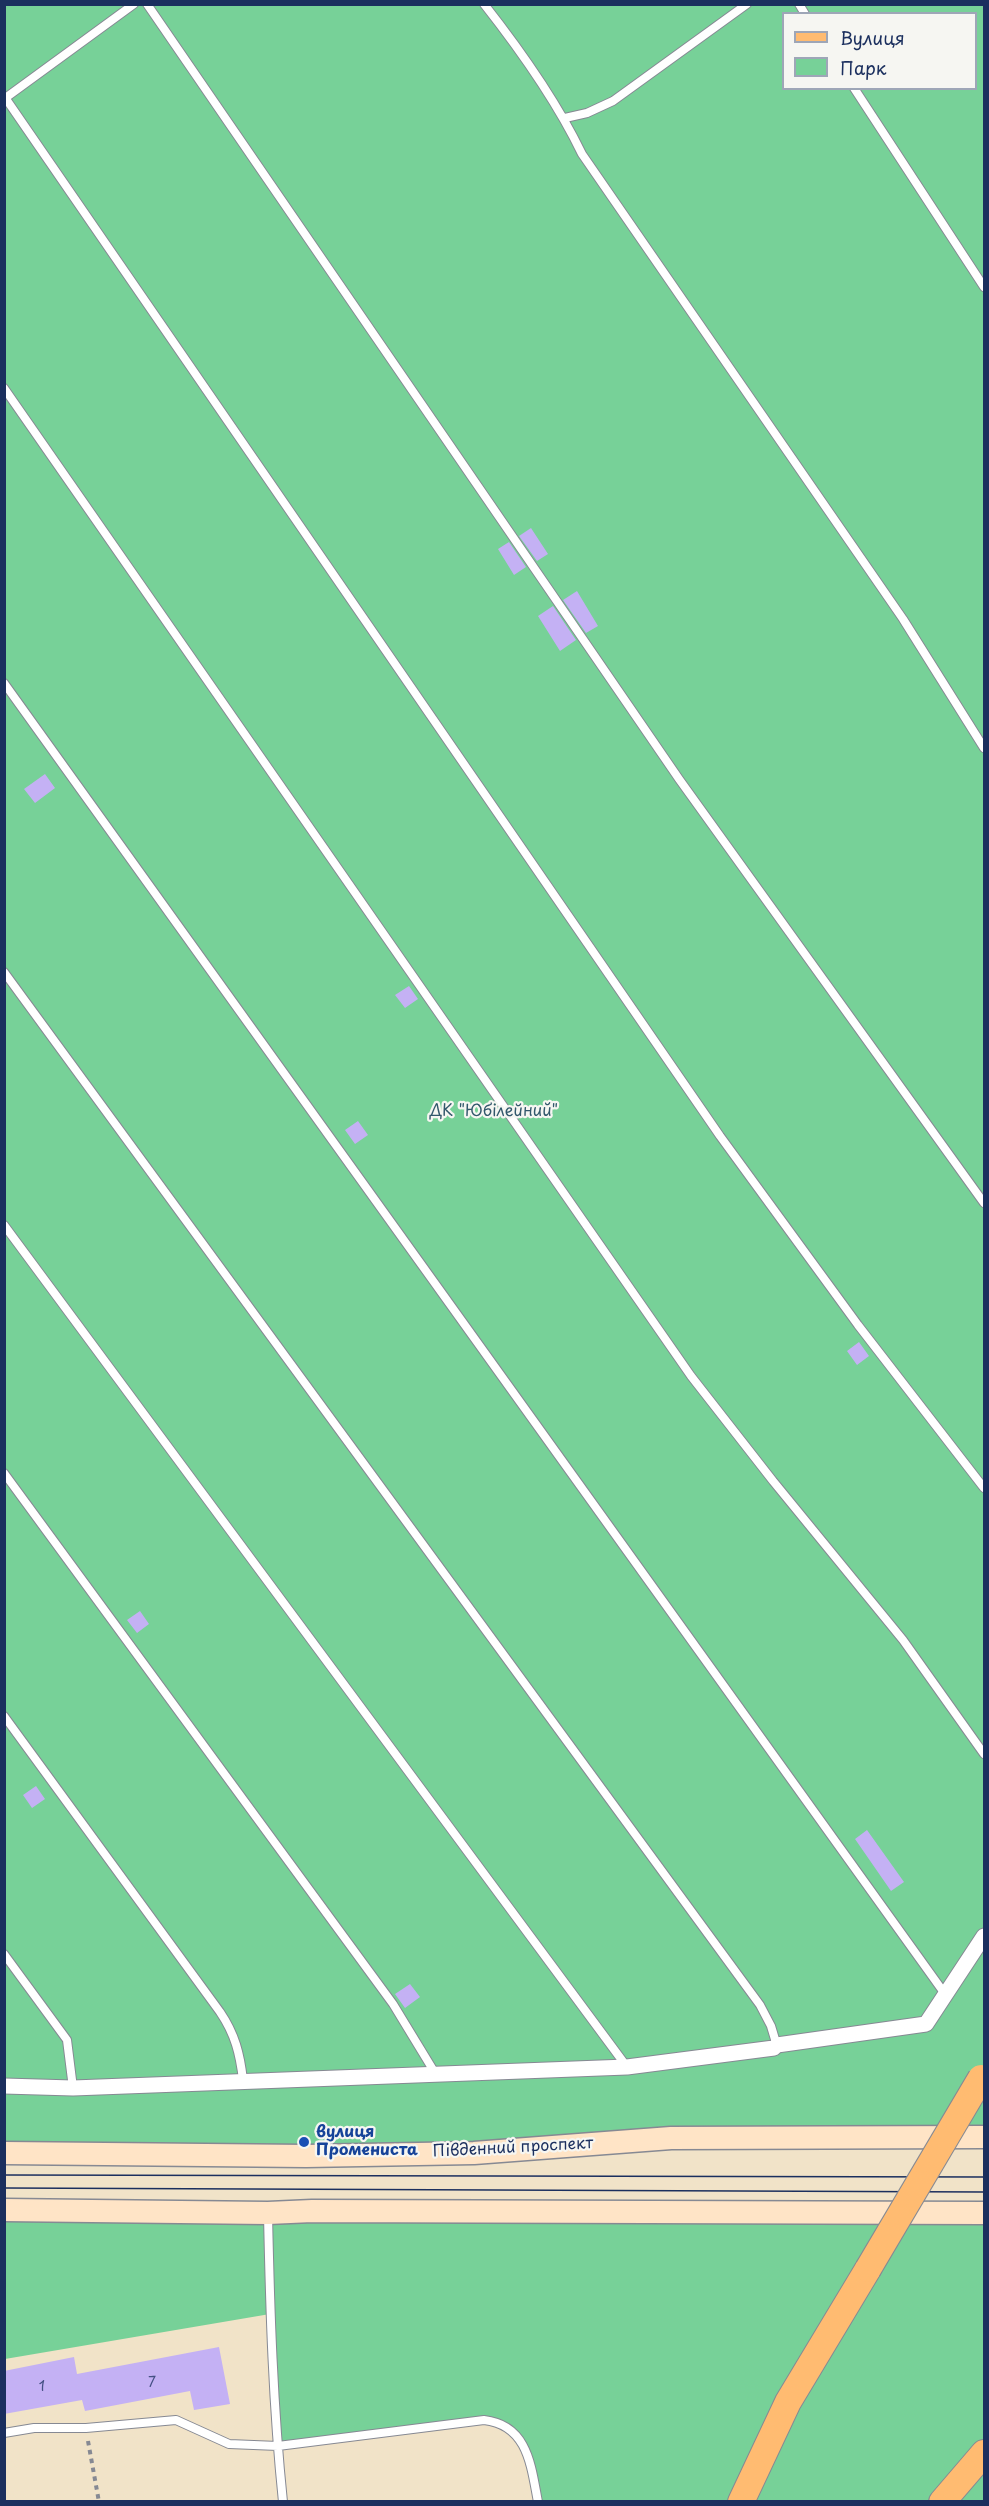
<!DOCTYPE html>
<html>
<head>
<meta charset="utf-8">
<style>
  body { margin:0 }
  #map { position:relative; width:989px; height:2506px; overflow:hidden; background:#f1e3c8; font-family:"Playpen Sans",sans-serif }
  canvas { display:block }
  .frame { position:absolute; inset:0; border:6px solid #1b2f5e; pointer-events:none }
  .legend { position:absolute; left:782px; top:12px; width:195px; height:78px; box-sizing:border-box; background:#f6f6f2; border:2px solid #9ea6b7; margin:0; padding:8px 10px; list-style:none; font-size:18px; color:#1b2f5e }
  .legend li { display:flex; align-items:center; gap:12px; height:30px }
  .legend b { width:30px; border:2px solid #9ea6b7 }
</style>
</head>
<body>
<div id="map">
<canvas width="989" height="2506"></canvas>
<div class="frame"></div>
<ul class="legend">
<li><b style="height:8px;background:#ffbb71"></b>Вулиця</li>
<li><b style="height:16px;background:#77d198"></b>Парк</li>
</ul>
</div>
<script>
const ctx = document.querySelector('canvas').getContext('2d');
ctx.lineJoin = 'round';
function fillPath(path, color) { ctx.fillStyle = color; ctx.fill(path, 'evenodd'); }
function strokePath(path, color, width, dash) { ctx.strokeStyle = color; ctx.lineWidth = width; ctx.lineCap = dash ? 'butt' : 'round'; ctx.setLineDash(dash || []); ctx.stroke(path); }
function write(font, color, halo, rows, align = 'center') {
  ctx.font = font + ' "Playpen Sans",sans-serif'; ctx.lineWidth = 4.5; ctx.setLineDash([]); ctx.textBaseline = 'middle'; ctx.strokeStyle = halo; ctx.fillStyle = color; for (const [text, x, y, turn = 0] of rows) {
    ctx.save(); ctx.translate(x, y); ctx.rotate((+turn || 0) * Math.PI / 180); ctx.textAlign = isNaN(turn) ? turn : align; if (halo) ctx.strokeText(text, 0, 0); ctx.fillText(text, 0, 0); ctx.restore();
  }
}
fillPath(new Path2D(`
  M4 5H984V2137L5 2153ZM784 14H976V88H784Z
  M5 2210 984 2215V2501H538L522 2445 499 2422 278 2446 270 2314 5 2359Z`), '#77d198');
fillPath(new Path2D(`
  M531 528 548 554 537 561 519 536Z
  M509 542 526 567 514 575 498 549Z
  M577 591 598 626 586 633 563 600Z
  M553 606 576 640 560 651 538 616Z
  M45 774 55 788 35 803 24 789Z
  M409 986 418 999 405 1008 395 995Z
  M358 1121 368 1135 355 1144 345 1130Z
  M859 1342 869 1356 857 1365 847 1351Z
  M140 1611 149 1624 137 1633 127 1620Z
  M36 1786 45 1799 32 1808 23 1795Z
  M867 1830 904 1882 891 1891 855 1839Z
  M410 1984 420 1997 405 2008 395 1994Z
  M219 2347 230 2404 194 2410 190 2391 85 2411 82 2400 4 2414V2371L74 2357 77 2374Z`), '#c4b1f4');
const service = new Path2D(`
  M147 4 679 779 984 1203
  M484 4C521 51 556 100 582 154L903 619 984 748
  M799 4 805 14
  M854 88 984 287
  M4 96 720 1136 858 1325 984 1488
  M4 99 134 4
  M565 118 587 113 613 101 747 4
  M4 388 691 1376 773 1481 903 1640 984 1754
  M4 683 945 1994
  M4 972 760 2005 771 2026 777 2046
  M4 1225 627 2067
  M4 1473 393 2004 435 2073
  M4 1716 220 2012C235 2034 240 2054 243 2080
  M4 1954 67 2040 73 2088
  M268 2214C270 2310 273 2406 283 2502
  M4 2433 34 2428H86L176 2420 229 2444 278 2446 484 2420C528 2425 531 2466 538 2502`);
const minor = new Path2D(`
  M777 2045 926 2024 984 1936
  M4 2086 73 2088 627 2067 774 2048`);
const secondary = new Path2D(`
  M4 2153 306 2156 474 2153 671 2138 984 2137
  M4 2210 268 2213 312 2211 984 2213`);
const primary = new Path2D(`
  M741 2502 788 2402 868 2269
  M942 2502 984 2453`);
strokePath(service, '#868993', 10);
strokePath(minor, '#868993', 17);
strokePath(secondary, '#868993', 25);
strokePath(primary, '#868993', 28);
strokePath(new Path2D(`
  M88 2441 99 2502`), '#868993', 4, [4.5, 4.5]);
strokePath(service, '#fff', 8);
strokePath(minor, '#fff', 15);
strokePath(secondary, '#ffe4c6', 22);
strokePath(primary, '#ffbb71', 26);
strokePath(new Path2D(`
  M4 2175 984 2177
  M4 2188 984 2192`), '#1b2f5e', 1.5);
const primaryBridge = new Path2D(`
  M868 2269 981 2078`);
strokePath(primaryBridge, '#868993', 28, []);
strokePath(primaryBridge, '#ffbb71', 26);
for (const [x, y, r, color] of [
  [304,2142,6,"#1a4fb4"]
]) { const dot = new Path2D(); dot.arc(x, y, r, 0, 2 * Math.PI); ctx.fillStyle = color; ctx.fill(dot); strokePath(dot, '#f6f6f2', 2); }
write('14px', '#455084', null, [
  ["7",152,2383],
  ["1",42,2387]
]);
write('16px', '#32586c', '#f6f6f2', [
  ["ДК \"Юбілейний\"",494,1112]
]);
write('bold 16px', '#164399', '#f6f6f2', [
  ["вулиця",316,2133],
  ["Промениста",316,2151]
], 'left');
write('16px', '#1b2f5e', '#f6f6f2', [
  ["Південний проспект",513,2148,-3]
]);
</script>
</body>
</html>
